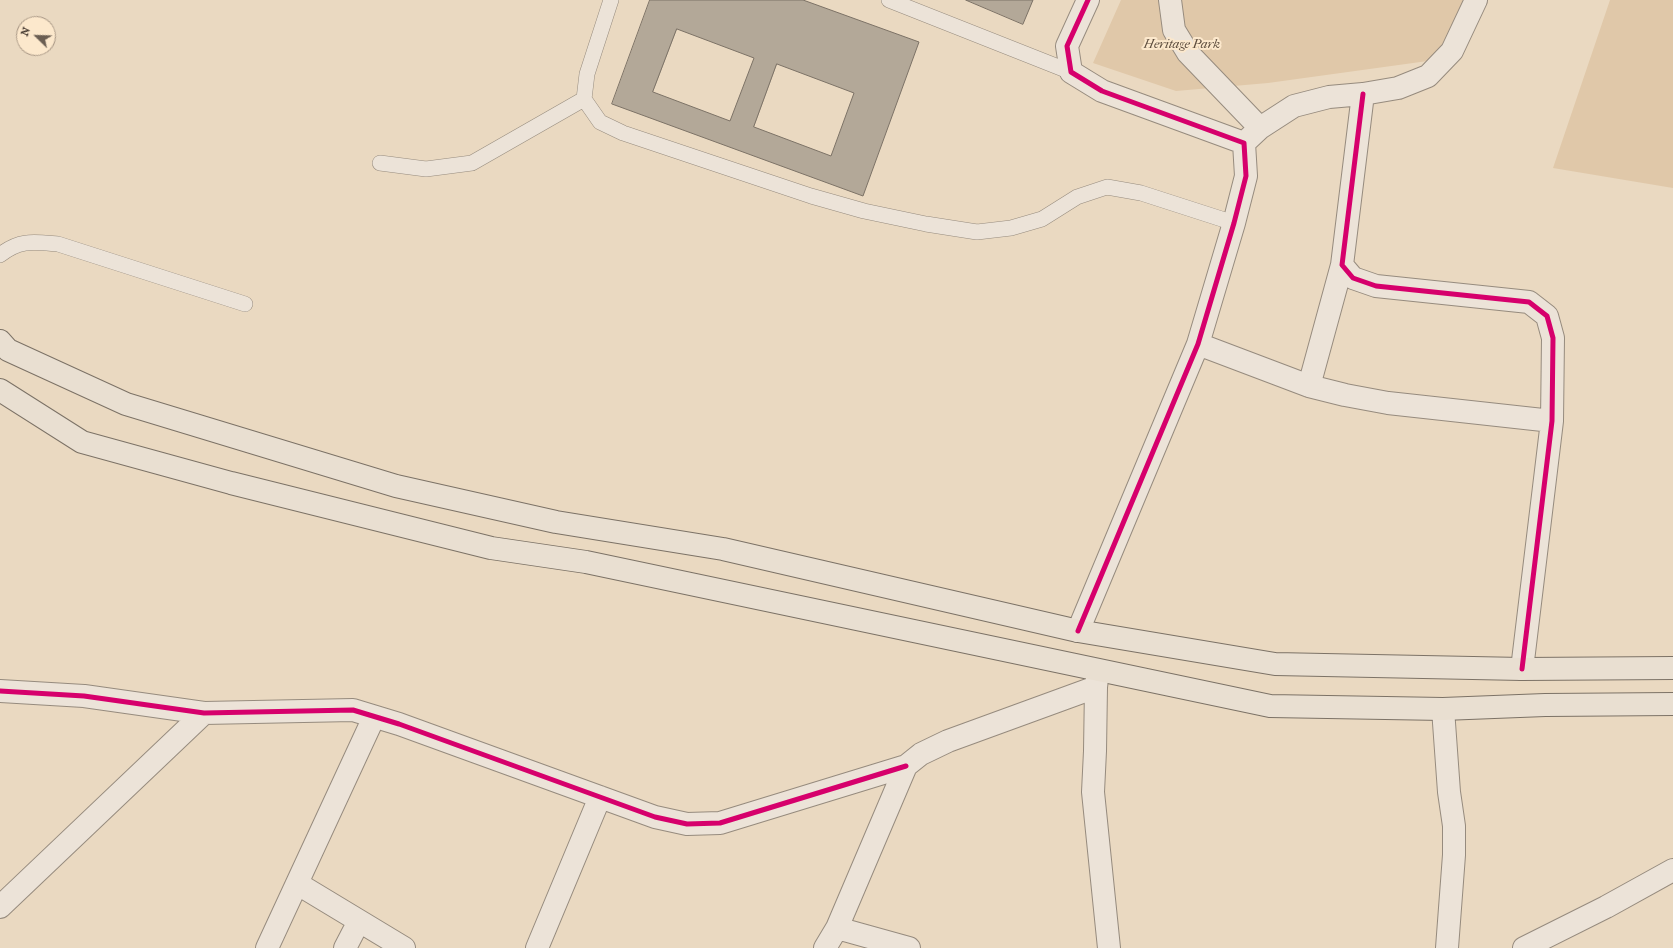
<!DOCTYPE html>
<html>
<head>
<meta charset="utf-8">
<style>
  body { margin:0 }
  #map { position:relative; width:1673px; height:948px; overflow:hidden; background:#ead9c1; font-family:"IM FELL French Canon",serif }
  canvas { display:block }
  .north { position:absolute; left:16px; top:16px; width:40px; height:40px; box-sizing:border-box; background:#fce8cc; border:1px solid #a79684; border-radius:50%; rotate:293deg; font-size:11px; font-weight:700; line-height:16px; text-align:center; color:#271c17 }
  .north::after { content:''; display:block; margin:auto; width:14px; height:18px; background:#6b5e52; clip-path:polygon(50% 0,100% 100%,50% 72%,0 100%) }
</style>
</head>
<body>
<div id="map">
<canvas width="1673" height="948"></canvas>
<div class="north">N</div>
</div>
<script>
const ctx = document.querySelector('canvas').getContext('2d');
ctx.lineJoin = 'round';
function fillPath(path, color) { ctx.fillStyle = color; ctx.fill(path, 'evenodd'); }
function strokePath(path, color, width, dash) { ctx.strokeStyle = color; ctx.lineWidth = width; ctx.lineCap = dash ? 'butt' : 'round'; ctx.setLineDash(dash || []); ctx.stroke(path); }
function write(font, color, halo, rows, align = 'center') {
  ctx.font = font + ' "IM FELL French Canon",serif'; ctx.lineWidth = 4; ctx.setLineDash([]); ctx.textBaseline = 'middle'; ctx.strokeStyle = halo; ctx.fillStyle = color; for (const [text, x, y, turn = 0] of rows) {
    ctx.save(); ctx.translate(x, y); ctx.rotate((+turn || 0) * Math.PI / 180); ctx.textAlign = isNaN(turn) ? turn : align; if (halo) ctx.strokeText(text, 0, 0); ctx.fillText(text, 0, 0); ctx.restore();
  }
}
fillPath(new Path2D(`
  M1121 0H1466L1442 59 1268 83 1176 91 1093 63Z
  M1610 0H1673V188L1553 168Z`), '#e0c8a9');
const building = new Path2D(`
  M650 0H803L919 42 863 196 612 104ZM677 29 754 58 730 121 653 92ZM777 64 854 93 831 156 754 127Z
  M966 0H1033L1023 24Z`);
fillPath(building, '#b3a898');
strokePath(building, '#7c7266', 1);
const lane = new Path2D(`
  M611 0 587 74 584 99 600 122 623 133 811 196 864 211 926 224 977 232 1011 228 1042 219 1077 197 1107 187 1141 193 1234 223
  M889 0 1071 72
  M380 163 426 169 472 163 584 99
  M0 255C20 239 34 242 58 244L245 304`);
const street = new Path2D(`
  M1170 0 1174 30 1188 53 1260 128
  M1363 94 1342 265 1353 278 1376 286 1529 302 1547 316 1553 338 1552 421 1522 669
  M1244 143 1260 128 1294 106 1329 97 1363 94 1398 88 1428 76 1452 51 1476 0
  M1198 344 1309 386 1345 395 1388 403 1552 421
  M1309 386 1342 265
  M1078 631 1198 344 1234 223 1246 176 1244 143 1102 91 1071 72 1067 46 1088 0
  M1096 687 1095 751 1093 792 1109 948
  M0 691 84 696 204 713 353 710 399 724 655 817 687 824 720 823 906 766
  M1443 709 1449 792 1454 826V855L1447 948
  M298 884 404 948
  M0 907 204 713
  M837 928 909 948
  M267 948 374 717
  M345 948 359 921
  M537 948 600 797
  M825 948 837 928 906 766 921 754 948 741 1096 687 1098 671
  M1524 948 1606 907 1673 870`);
const primary = new Path2D(`
  M0 341 8 350 126 404 396 486 556 522 723 549 1078 631 1275 664 1522 669 1673 668
  M0 390 82 442 231 483 491 548 586 562 1270 706 1443 709 1545 705 1673 704`);
strokePath(lane, '#968b7e', 16);
strokePath(street, '#968b7e', 24);
strokePath(primary, '#7c7266', 24);
strokePath(lane, '#ece3d8', 15);
strokePath(street, '#ece3d8', 22);
strokePath(primary, '#e9dfd1', 22);
strokePath(new Path2D(`
  M1363 94 1342 265 1353 278 1376 286 1529 302 1547 316 1553 338 1552 421 1522 669
  M1078 631 1198 344 1234 223 1246 176 1244 143 1102 91 1071 72 1067 46 1088 0
  M0 691 84 696 204 713 353 710 399 724 655 817 687 824 720 823 906 766`), '#d6006c', 5);
write('italic 13px', '#5c4c3d', '#fce8cc', [
  ["Heritage Park",1182,45]
]);
</script>
</body>
</html>
